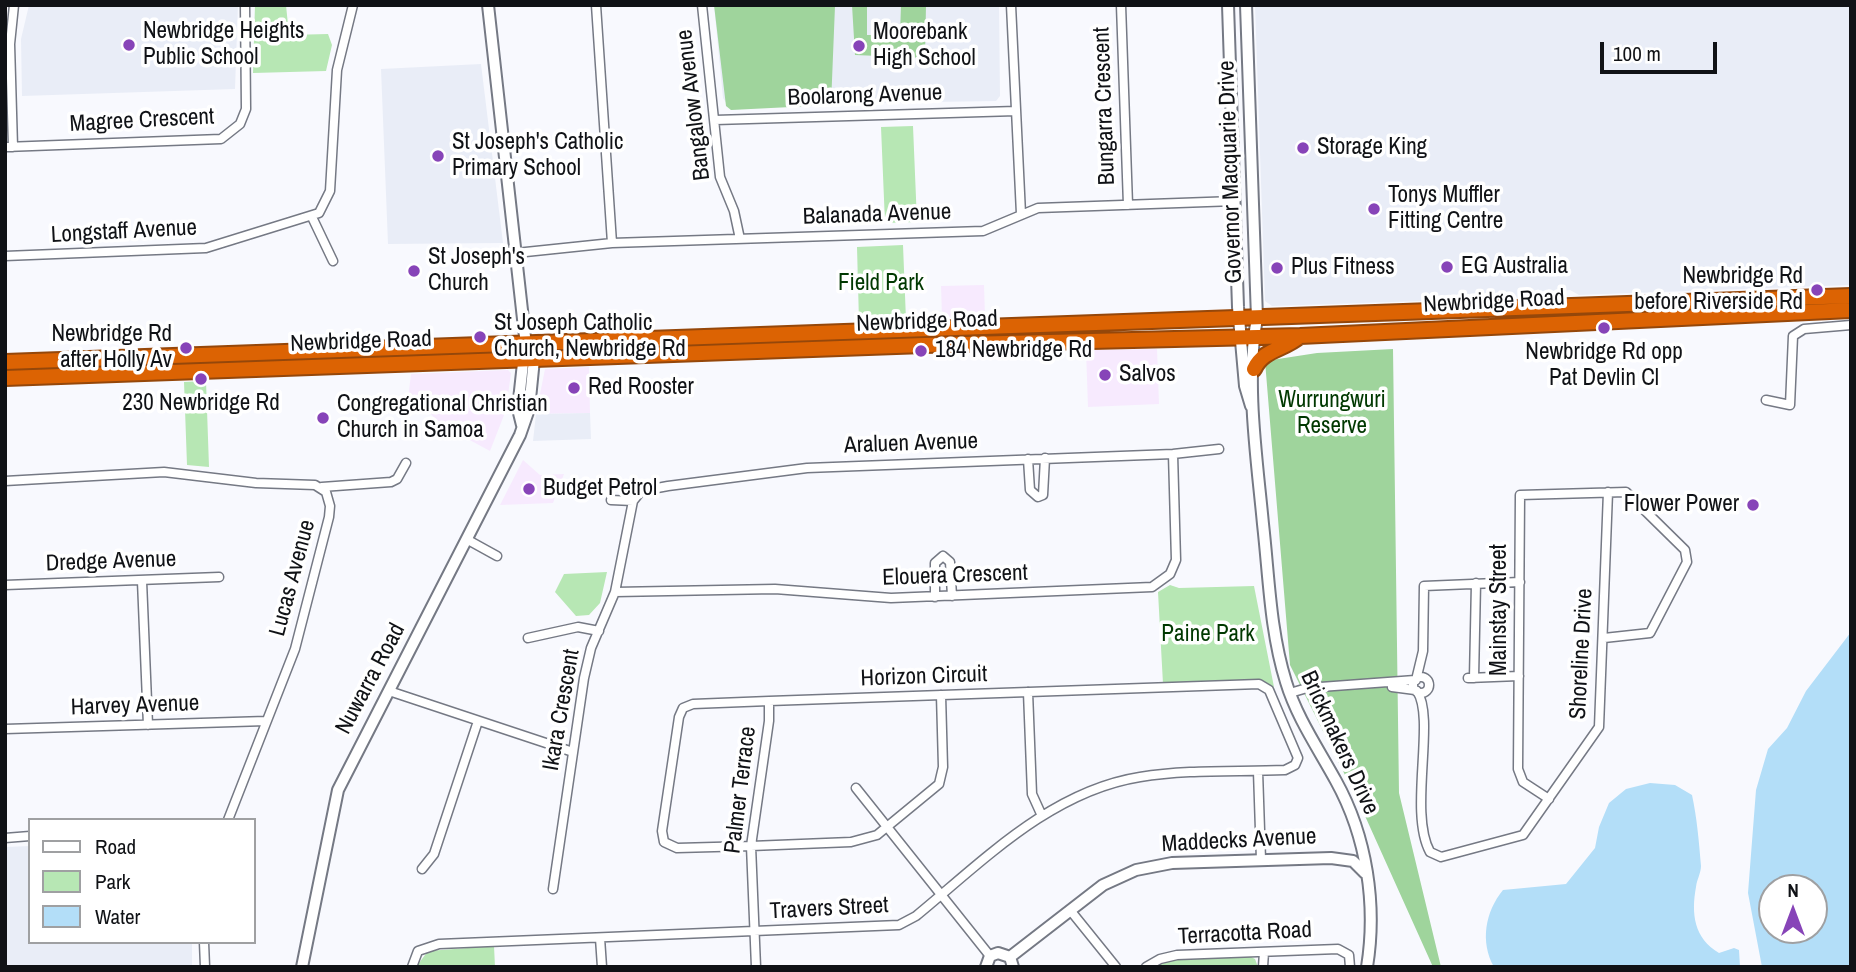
<!DOCTYPE html>
<html>
<head>
<meta charset="utf-8">
<style>
  body { margin:0 }
  #map { position:relative; width:1856px; height:972px; overflow:hidden; background:#f8f9fe; font-family:"Archivo Narrow",sans-serif }
  canvas { display:block }
  .frame { position:absolute; inset:0; border:7px solid #101216; pointer-events:none }
  .legend { position:absolute; left:28px; top:818px; width:228px; height:126px; box-sizing:border-box; background:#fff; border:2px solid #9fa0a2; margin:0; padding:9px 12px; list-style:none; font-size:21px; color:#101216 }
  .legend li { display:flex; align-items:center; gap:14px; height:35px }
  .legend b { width:35px; border:2px solid #9fa0a2 }
  .north { position:absolute; left:1758px; top:874px; width:70px; height:70px; box-sizing:border-box; background:#fff; border:2px solid #9fa0a2; border-radius:50%; rotate:0deg; font-size:19px; font-weight:700; line-height:28px; text-align:center; color:#101216 }
  .north::after { content:''; display:block; margin:auto; width:24px; height:32px; background:#8744b8; clip-path:polygon(50% 0,100% 100%,50% 72%,0 100%) }
  .scale { position:absolute; left:1600px; top:42px; width:117px; height:32px; box-sizing:border-box; border:4px solid #101216; border-top:0; padding-left:9px; font-size:21px; line-height:24px; white-space:nowrap; color:#101216; -webkit-text-stroke:5px #fff; paint-order:stroke }
</style>
</head>
<body>
<div id="map">
<canvas width="1856" height="972"></canvas>
<div class="frame"></div>
<ul class="legend">
<li><b style="height:9px;background:#fff"></b>Road</li>
<li><b style="height:19px;background:#b7e7b4"></b>Park</li>
<li><b style="height:19px;background:#b3def8"></b>Water</li>
</ul>
<div class="north">N</div>
<div class="scale">100 m</div>
</div>
<script>
const ctx = document.querySelector('canvas').getContext('2d');
ctx.lineJoin = 'round';
function fillPath(path, color) { ctx.fillStyle = color; ctx.fill(path, 'evenodd'); }
function strokePath(path, color, width, dash) { ctx.strokeStyle = color; ctx.lineWidth = width; ctx.lineCap = dash ? 'butt' : 'round'; ctx.setLineDash(dash || []); ctx.stroke(path); }
function write(font, color, halo, rows, align = 'center') {
  ctx.font = font + ' "Archivo Narrow",sans-serif'; ctx.lineWidth = 7; ctx.setLineDash([]); ctx.textBaseline = 'middle'; ctx.strokeStyle = halo; ctx.fillStyle = color; for (const [text, x, y, turn = 0] of rows) {
    ctx.save(); ctx.translate(x, y); ctx.rotate((+turn || 0) * Math.PI / 180); ctx.textAlign = isNaN(turn) ? turn : align; if (halo) ctx.strokeText(text, 0, 0); ctx.fillText(text, 0, 0); ctx.restore();
  }
}
fillPath(new Path2D(`
  M984 285 985 316 942 317 941 286Z
  M1157 349 1159 404 1088 407 1086 350Z
  M589 367 590 413 536 414 545 369Z
  M508 370 511 373 506 410 490 451 440 424 431 414 408 399 411 374Z
  M523 460 540 475 564 474 553 503 500 505Z`), '#f7eafe');
fillPath(new Path2D(`
  M29 5H238L235 89 22 96 21 39Z
  M714 5H999L1000 96 996 101 798 104 731 110 723 98Z
  M1255 5H1851V285L1579 295 1570 290 1551 292 1543 297 1272 306 1265 301Z
  M481 64 503 243 388 244 381 69Z
  M590 413 591 439 533 441 536 414Z
  M30 846V942H192V967H5V847Z`), '#e9edf7');
fillPath(new Path2D(`
  M255 5H286L289 35 328 34 332 45 326 71 253 73Z
  M913 126 917 222 885 223 881 127Z
  M903 245 906 320 859 322 857 247Z
  M206 381 209 467 187 465 184 382Z
  M607 572 600 603 589 615 576 616 555 592 564 574Z
  M1170 585 1179 588 1254 586 1274 687 1258 680 1163 684 1158 592Z
  M494 946 495 967H416L428 951Z
  M1249 956 1255 959 1258 967H1154L1171 960Z`), '#b7e7b4');
fillPath(new Path2D(`
  M714 5 835 6 831 105 731 110 726 106Z
  M852 5H867V35H900L901 5H926L925 58 855 55Z
  M1393 349 1399 793 1441 967H1433L1361 807 1290 665 1265 361 1317 353Z`), '#9fd49c');
fillPath(new Path2D(`
  M1851 632V967H1762L1748 893 1756 790 1768 749 1787 728 1806 691ZM1772 888H1814V930H1772Z
  M1650 783 1675 785 1692 795C1697 818 1699 842 1701 866 1701 873 1697 879 1696 887 1691 914 1694 938 1719 953L1734 948 1739 950 1740 967H1494C1480 942 1485 912 1503 890L1566 884 1595 848 1599 827 1609 803 1626 789Z`), '#b3def8');
const street = new Path2D(`
  M596 5 612 243
  M702 5 720 177 734 211 740 239
  M1011 5 1021 214
  M1121 5 1128 205
  M715 120 1016 111
  M5 147 221 139 240 124 246 109 245 5
  M13 147 10 44 14 5
  M312 217 333 261
  M516 253 612 243 983 231 1038 208 1235 201
  M5 256 206 248 319 213 330 191 337 70 353 5
  M1766 400 1790 405 1793 336 1804 329 1851 325
  M1028 459 1030 490 1038 497 1043 495 1045 458
  M5 481 164 472 256 483 315 485 326 492 330 506 329 517 295 649 228 820
  M322 487 391 482 397 479 406 463
  M611 500 633 501 641 491 668 486 807 468 1173 454 1219 449
  M468 540 497 556
  M142 581 148 725
  M5 585 219 577
  M615 592 775 589 891 598 1152 587 1170 574 1176 560 1173 454
  M935 597V563L943 556 950 562 952 596
  M528 638 578 627 599 631
  M1413 685a8 8 0 1 1 16 0a8 8 0 1 1-16 0Z
  M1468 678 1519 676
  M1474 678 1476 583
  M1416 680 1423 651 1424 586 1520 582
  M1392 687 1415 690
  M389 691 573 752
  M1417 691C1436 719 1408 812 1430 852L1441 857 1523 835 1599 727 1608 492
  M1028 692 1032 794 1042 816
  M1290 693 1307 688 1415 680
  M5 729 266 721
  M1258 771 1261 860
  M856 788 990 956
  M1549 799 1523 782 1518 769 1520 495 1626 492 1685 550 1687 562 1650 633 1604 638
  M5 838 30 836
  M422 869 434 854 478 721
  M553 889 584 678 591 648 615 592 633 501
  M1070 910 1116 967
  M600 938 602 967
  M204 942 205 967
  M412 967 418 951 439 944 899 925 916 916C983 861 1051 791 1140 777 1188 769 1237 772 1285 770L1295 765 1298 758 1269 690 1259 684 769 701 693 704 683 708 679 717 662 831 664 842 677 848 751 846 851 842 877 835 939 784 943 767 941 695
  M756 967 751 846 769 721V701
  M1146 967 1160 959 1177 955 1338 949 1349 955 1350 967
  M1263 967 1264 952`);
const secondary = new Path2D(`
  M1228 5 1238 307 1245 386 1251 406
  M1246 5 1257 318C1245 382 1257 459 1263 524 1269 577 1270 631 1286 682 1297 718 1318 748 1336 781 1367 837 1377 905 1367 967
  M522 425 518 409 524 354
  M1010 957 1103 885 1136 870 1172 863 1331 858 1353 861 1365 873
  M302 967 338 790 520 435 529 409 534 359 526 345 524 328 488 5
  M986 967 990 956 998 953 1010 957 1013 967`);
const highway = new Path2D(`
  M5 362 1851 296
  M1254 369C1263 349 1284 350 1300 336
  M5 378 924 345 1300 336 1851 310`);
strokePath(street, '#757984', 11);
strokePath(secondary, '#757984', 14);
strokePath(highway, '#95470a', 18);
strokePath(street, '#fff', 8);
strokePath(secondary, '#fff', 10);
strokePath(highway, '#dc6303', 14);
for (const [x, y, r, color] of [
  [129,45,7,"#8744b8"],
  [859,46,7,"#8744b8"],
  [1303,148,7,"#8744b8"],
  [438,156,7,"#8744b8"],
  [1374,209,7,"#8744b8"],
  [1447,267,7,"#8744b8"],
  [1277,268,7,"#8744b8"],
  [414,271,7,"#8744b8"],
  [1817,290,7,"#8744b8"],
  [1604,328,7,"#8744b8"],
  [480,337,7,"#8744b8"],
  [186,348,7,"#8744b8"],
  [921,351,7,"#8744b8"],
  [1105,375,7,"#8744b8"],
  [201,379,7,"#8744b8"],
  [574,388,7,"#8744b8"],
  [323,418,7,"#8744b8"],
  [529,489,7,"#8744b8"],
  [1753,505,7,"#8744b8"]
]) { const dot = new Path2D(); dot.arc(x, y, r, 0, 2 * Math.PI); ctx.fillStyle = color; ctx.fill(dot); strokePath(dot, '#fff', 2.5); }
write('23px', '#101216', '#fff', [
  ["Newbridge Heights",143,32],
  ["Public School",143,58],
  ["Moorebank",873,33],
  ["High School",873,59],
  ["St Joseph's Catholic",452,143],
  ["Primary School",452,169],
  ["Storage King",1317,148],
  ["Tonys Muffler",1388,196],
  ["Fitting Centre",1388,222],
  ["St Joseph's",428,258],
  ["Church",428,284],
  ["EG Australia",1461,267],
  ["Plus Fitness",1291,268],
  ["Newbridge Rd",1803,277,"right"],
  ["before Riverside Rd",1803,303,"right"],
  ["St Joseph Catholic",494,324],
  ["Church, Newbridge Rd",494,350],
  ["Newbridge Rd",172,335,"right"],
  ["after Holly Av",172,361,"right"],
  ["184 Newbridge Rd",935,351],
  ["Newbridge Rd opp",1604,353,"center"],
  ["Pat Devlin Cl",1604,379,"center"],
  ["Salvos",1119,375],
  ["Red Rooster",588,388],
  ["230 Newbridge Rd",201,404,"center"],
  ["Congregational Christian",337,405],
  ["Church in Samoa",337,431],
  ["Budget Petrol",543,489],
  ["Flower Power",1739,505,"right"]
], 'left');
write('23px', '#101216', '#fff', [
  ["Boolarong Avenue",865,96,-2],
  ["Bangalow Avenue",694,105,-97],
  ["Bungarra Crescent",1105,106,-92],
  ["Magree Crescent",142,121,-3],
  ["Governor Macquarie Drive",1231,172,-92],
  ["Balanada Avenue",877,215,-2],
  ["Longstaff Avenue",124,232,-3],
  ["Newbridge Road",1494,302,-3],
  ["Newbridge Road",927,322,-2],
  ["Newbridge Road",361,342,-2],
  ["Araluen Avenue",911,444,-2],
  ["Dredge Avenue",111,562,-2],
  ["Elouera Crescent",955,576,-2],
  ["Lucas Avenue",293,578,-75],
  ["Mainstay Street",1500,610,-90],
  ["Shoreline Drive",1582,654,-87],
  ["Horizon Circuit",924,677,-2],
  ["Nuwarra Road",371,679,-62],
  ["Harvey Avenue",135,706,-2],
  ["Ikara Crescent",562,710,-80],
  ["Brickmakers Drive",1339,743,65],
  ["Palmer Terrace",741,790,-83],
  ["Maddecks Avenue",1239,841,-3],
  ["Travers Street",829,909,-3],
  ["Terracotta Road",1245,934,-3]
]);
write('23px', '#003801', '#fff', [
  ["Field Park",881,284],
  ["Wurrungwuri",1332,401],
  ["Reserve",1332,427],
  ["Paine Park",1208,635]
]);
</script>
</body>
</html>
